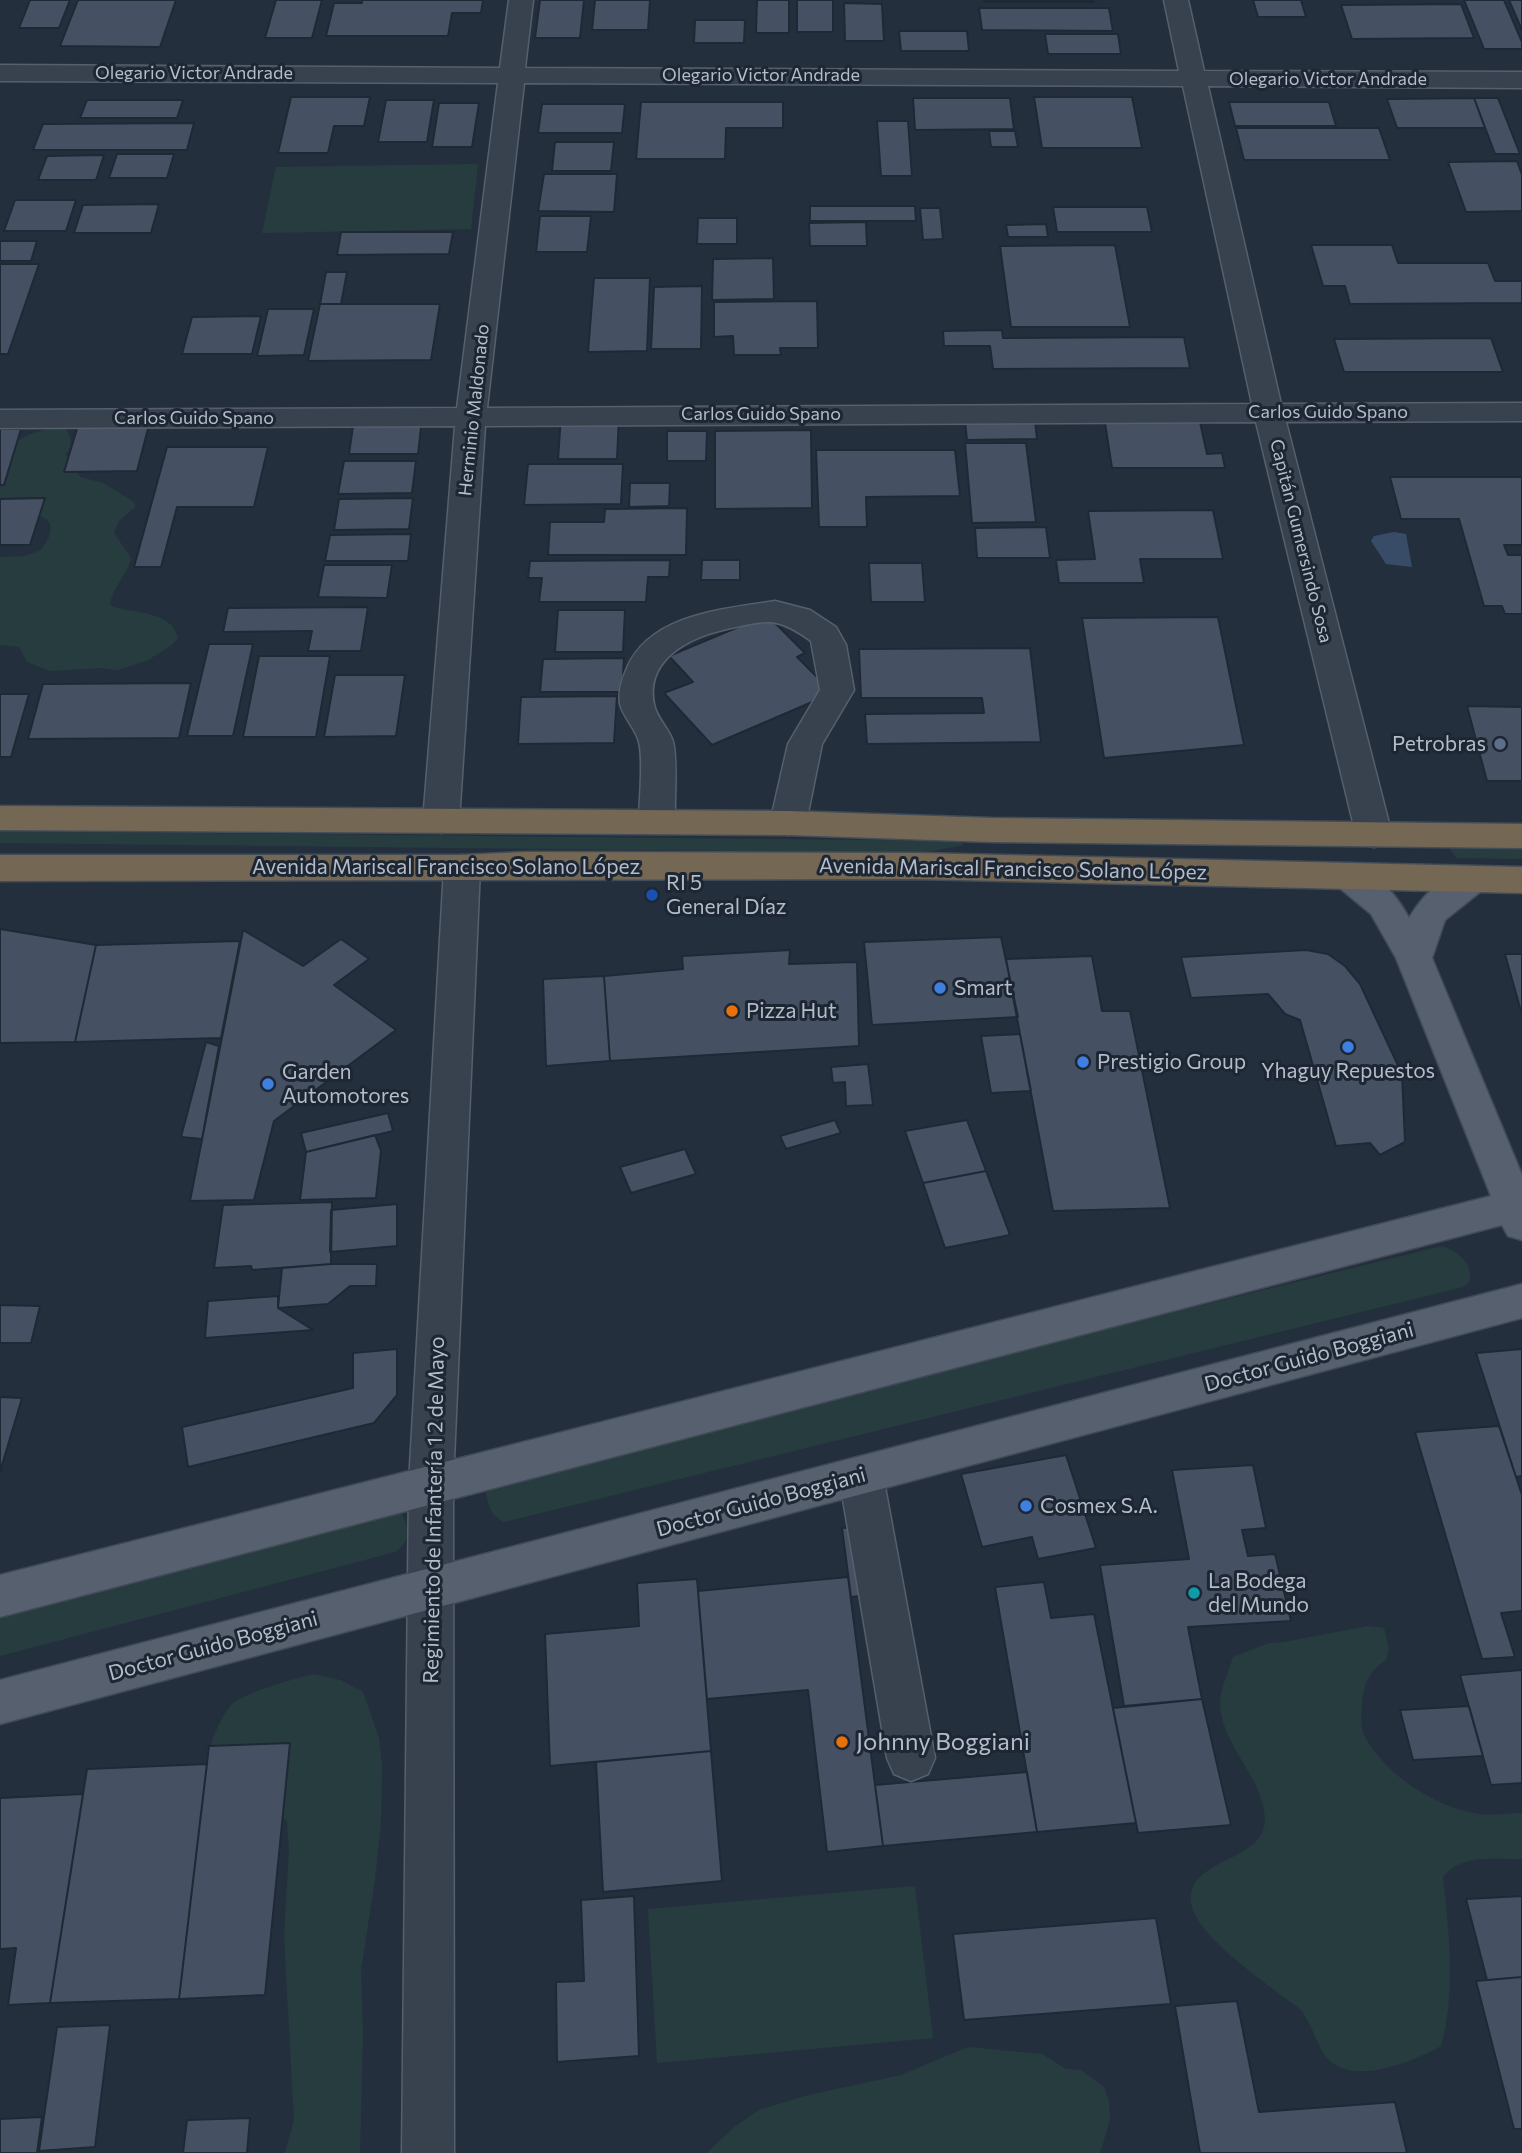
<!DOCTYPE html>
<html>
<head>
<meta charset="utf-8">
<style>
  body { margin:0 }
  canvas { display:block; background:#242f3e }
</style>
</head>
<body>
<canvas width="1522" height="2153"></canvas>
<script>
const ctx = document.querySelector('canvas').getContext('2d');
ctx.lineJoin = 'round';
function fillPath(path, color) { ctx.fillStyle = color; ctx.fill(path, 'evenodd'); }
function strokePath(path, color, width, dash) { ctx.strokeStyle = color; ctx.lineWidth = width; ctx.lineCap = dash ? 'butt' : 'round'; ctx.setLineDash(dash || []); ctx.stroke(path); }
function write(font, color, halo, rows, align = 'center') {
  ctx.font = font + ' Commissioner,sans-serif'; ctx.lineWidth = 6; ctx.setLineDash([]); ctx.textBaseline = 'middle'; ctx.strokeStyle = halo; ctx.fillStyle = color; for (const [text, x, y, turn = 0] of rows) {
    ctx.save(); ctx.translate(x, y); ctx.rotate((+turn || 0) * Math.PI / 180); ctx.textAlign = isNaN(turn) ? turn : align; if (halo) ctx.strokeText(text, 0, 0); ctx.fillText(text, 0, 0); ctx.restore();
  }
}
fillPath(new Path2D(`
  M478 164 471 229 262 233 276 167Z
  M60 425C72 432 74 443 66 454L80 477 103 483 134 502 135 507 119 521 114 533 131 558C128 574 108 593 111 606 132 614 172 610 178 638L172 645 148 660 118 670 100 668 50 671 27 662 19 647 0 645V557L25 556 41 550C71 510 26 513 0 512V459L13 443 33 433Z
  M0 831 960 841 963 845 923 853 0 843Z
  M1454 846 1522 847V859L1457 858 1450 850Z
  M1442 1246C1458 1252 1472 1262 1470 1281L1463 1287 504 1522C491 1516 489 1507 486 1493L498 1479Z
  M397 1508C409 1522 413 1541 395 1552L0 1656V1606Z
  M1368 1626 1384 1628 1389 1649 1386 1660C1369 1670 1363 1686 1362 1705 1361 1716 1360 1727 1365 1737 1387 1776 1435 1807 1479 1814 1492 1816 1508 1813 1522 1813V1859C1496 1859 1460 1854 1443 1877 1449 1932 1456 1993 1441 2046 1412 2062 1348 2089 1324 2054 1315 2040 1312 2024 1301 2010 1273 1987 1184 1931 1191 1894 1197 1857 1267 1860 1265 1818 1263 1777 1221 1745 1220 1703 1220 1689 1229 1671 1233 1657L1269 1643 1284 1642Z
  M314 1674 340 1680 363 1692 379 1738 382 1764 381 1821 375 1880 361 1969 363 2033 360 2153H285L294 2120 284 1935 289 1850 287 1821 269 1803 207 1764C209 1745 219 1719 232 1704 243 1693 297 1678 314 1674Z
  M915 1886 933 2038 657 2063 648 1909Z
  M968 2047 1042 2054 1066 2069 1081 2070 1104 2087 1109 2101 1110 2120 1100 2153H707L733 2128 759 2110 809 2095 901 2075Z`), '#263c3f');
fillPath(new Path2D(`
  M1394 532 1406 534 1412 567 1386 564 1371 541 1374 536Z`), '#394c67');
const building = new Path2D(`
  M30 0H70L59 28H19Z
  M78 0H176L160 47 60 46Z
  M276 0H322L312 38H265Z
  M362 0H483L481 13H452L448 36H326L334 3H362Z
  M540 0H584L580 38H535Z
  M595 0H650L648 30H592Z
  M757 0H789V33H756Z
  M797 0H833V32H797Z
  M984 0H1094V2H984Z
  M1253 0H1301L1306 17H1258Z
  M1464 0H1504L1522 42V49H1484Z
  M1509 0H1522V30Z
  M844 3 882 4 884 41H845Z
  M1461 4 1474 38 1352 39 1341 5Z
  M979 8H1109L1113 31 982 30Z
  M695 20H745L744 43H694Z
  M899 31H967L969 51H901Z
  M1045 34H1118L1121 54H1048Z
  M291 97H370L364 126H334L328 153H278Z
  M1034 97H1132L1142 148H1042Z
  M913 98H1010L1014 129 915 130Z
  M1474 98 1485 128H1397L1387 99Z
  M1474 98H1498L1520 154H1495Z
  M87 100H183L177 118H80Z
  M386 100H434L427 142H378Z
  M641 102H783V128H726L725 159H636Z
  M1229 102H1329L1336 126H1235Z
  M439 103H479L472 147H432Z
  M542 104H625L622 133H538Z
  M877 121H908L912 176H881Z
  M194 123 187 150H33L43 124Z
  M1236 128H1379L1390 160H1244Z
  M989 131H1015L1018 147H991Z
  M555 142H614L611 171H552Z
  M117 154H174L167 178H109Z
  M104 155 96 180H38L47 156Z
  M1517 161 1522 175V211L1466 212 1448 162Z
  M544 174H617L614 212 538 211Z
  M15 200H76L66 231H4Z
  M159 204 151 233H74L83 205Z
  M810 206H915L916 221H810Z
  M1053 207H1147L1152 232H1057Z
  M920 208H940L943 239 923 240Z
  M540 216H591L587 252H536Z
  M698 218H737V244H697Z
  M866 222 867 246H810L809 223Z
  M1046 224 1048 237H1008L1006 225Z
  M341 232H453L449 254 337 255Z
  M0 241H37L31 261H0Z
  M1115 245 1130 327H1011L1000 246Z
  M1311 245H1392L1398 263H1488L1495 281H1522V303L1350 304 1345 286H1323Z
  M773 258 774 299 712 300 713 259Z
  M0 264H39L8 354H0Z
  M326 272H347L341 304H320Z
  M594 278H650L647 351 588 352Z
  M702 286 701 349H651L654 287Z
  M817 301 818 348H780L781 355H734L733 336 714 337V302Z
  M320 304H440L431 360 308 361Z
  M268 309H314L304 355 257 356Z
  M261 316 252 354H182L192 317Z
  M1002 330 1003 338 1184 337 1190 368 993 369 990 346H944L943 331Z
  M1491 338 1503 372H1344L1334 339Z
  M561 416H619L617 459H558Z
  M354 419H422L418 454H349Z
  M150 421 137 471 64 472 79 422Z
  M1035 421 1037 439 967 440 965 422Z
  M1200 422 1207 454 1222 453 1225 468H1112L1105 423Z
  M0 429H21L4 485H0Z
  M811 430 812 508 715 509V431Z
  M667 431H707L706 461H667Z
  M965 443H1026L1036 522 972 523Z
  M167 447H268L254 507H177L161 567H134Z
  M816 450H955L960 496 866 497 867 527H819Z
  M344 461H416L412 493 338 494Z
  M528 464H623L621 504 524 505Z
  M1390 477H1522V545H1504L1508 555H1522V614H1505L1502 606H1484L1459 519H1401Z
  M630 483H670L669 506 629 507Z
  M45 498 30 545H0V499Z
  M413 498 409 529 334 530 339 499Z
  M687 508 686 555H548L550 522H604L605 509Z
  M1213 510 1223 559H1140L1144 583H1059L1056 560 1095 559 1088 511Z
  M1046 527 1050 558H977L975 528Z
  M411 534 408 561H325L330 535Z
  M670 560 669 577H648L646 602H539L542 578H528L530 561Z
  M702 560H740V580H701Z
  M869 563H922L925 602H871Z
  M324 565H392L387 598 318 597Z
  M368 607 361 651H308L312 631 223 632 228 608Z
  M558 610H625L623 652H555Z
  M767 615 805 653 797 657 833 693 712 745 664 693 693 682 669 656Z
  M1218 617 1244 745 1104 758 1082 618Z
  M209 644H253L233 736H187Z
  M1030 648 1041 742 867 744 865 714 984 713 982 698H861L859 649Z
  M259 656H330L316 737H243Z
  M624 658 622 692H540L543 659Z
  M335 675H405L396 736 324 737Z
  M191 683 179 738 28 739 43 684Z
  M0 694H29L11 757H0Z
  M617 696 614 743 518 744 521 697Z
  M1467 706 1522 707V781H1487Z
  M0 929 96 945 75 1042 0 1043Z
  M243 930 303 966 341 939 369 959 334 985 396 1030 274 1121 254 1200 190 1201Z
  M1001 937 1018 1017 872 1025 864 942Z
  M240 941 221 1038 75 1042 96 945Z
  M790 950 789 964 857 962 859 1046 610 1061 604 976 683 969 682 956Z
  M1306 950 1328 954 1345 966 1360 984 1402 1074 1405 1142 1380 1155 1370 1143 1336 1146 1300 1020 1285 1014 1268 994 1191 998 1181 957Z
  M1505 954H1522V1015Z
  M1092 956 1102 1011H1130L1170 1208 1053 1211 1006 959Z
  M604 976 610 1061 546 1066 543 979Z
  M1020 1034 1031 1091 991 1093 981 1036Z
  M206 1042 219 1046 202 1139 181 1137Z
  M868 1064 873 1105 846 1106 845 1082 833 1083 831 1067Z
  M388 1113 393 1131 306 1152 301 1133Z
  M835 1120 841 1133 786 1149 780 1136Z
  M967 1120 986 1171 923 1183 905 1131Z
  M375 1135 381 1151 376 1198 300 1200 306 1152Z
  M685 1149 696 1174 631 1193 620 1167Z
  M986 1171 1010 1235 945 1248 923 1183Z
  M332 1202 331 1264 252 1270 251 1266 214 1268 223 1205Z
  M397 1204V1246L330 1252 331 1210Z
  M331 1264H377L376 1286H350L328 1304 278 1308 282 1268Z
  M278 1296V1308L313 1330 205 1338 208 1301Z
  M0 1305 40 1306 31 1343H0Z
  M397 1349V1395L374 1423 188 1467 182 1427 353 1388V1353Z
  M1522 1349V1476L1516 1477 1476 1353Z
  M0 1397 22 1398 0 1472Z
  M1499 1426 1522 1495V1611L1501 1613 1515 1657 1482 1659 1415 1432Z
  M1066 1455 1096 1548 1038 1559 1032 1537 982 1547 961 1474Z
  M1253 1465 1266 1528 1242 1530 1248 1556 1275 1554 1291 1621 1188 1627 1202 1699 1124 1706 1100 1565 1189 1559 1172 1470Z
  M861 1527 871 1595 851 1597 842 1528Z
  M848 1577 883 1846 827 1852 808 1690 707 1699 698 1591Z
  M697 1579 711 1751 550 1766 545 1634 639 1626 637 1583Z
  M1044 1582 1051 1618 1094 1614 1136 1823 1037 1832 995 1587Z
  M1522 1670V1783L1491 1785 1460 1675Z
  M1202 1699 1231 1825 1138 1833 1113 1708Z
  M1469 1706 1483 1756 1413 1760 1400 1710Z
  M290 1743 265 1995 179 1999 209 1746Z
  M711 1751 722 1881 603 1892 596 1762Z
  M207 1764 179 1999 50 2003 87 1769Z
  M1027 1772 1037 1832 883 1846 875 1785Z
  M83 1794 50 2003 8 2005 16 1948 0 1949V1798Z
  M634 1896 639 2056 557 2062 556 1982 584 1981 581 1900Z
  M1522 1896V1977L1487 1980 1466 1899Z
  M1156 1918 1171 2004 964 2020 953 1934Z
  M1522 1977V2129H1514L1476 1981Z
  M1237 2001 1259 2112 1395 2102 1407 2153H1200L1175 2006Z
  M110 2025 95 2147 39 2151 57 2027Z
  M42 2117 37 2153H0V2119Z
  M250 2118 247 2153H183L187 2120Z`);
fillPath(building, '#455162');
strokePath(building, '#1f2835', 2);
const minor = new Path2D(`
  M509 0H533L525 68 1179 71 1164 0H1188L1204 71 1522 72V88L1208 86 1281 404 1522 403V421L1286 422 1392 835 1386 844 1374 847 1362 844 1356 835 1256 422 485 426 459 821 453 830 441 833 429 830 423 821 455 426 0 428V410L457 408 498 83 0 81V65L500 68ZM524 83 1183 86 1252 404 487 408Z
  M775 601 810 610 836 627 846 645 854 690 822 744 806 823 800 832 788 835 776 832 770 823 788 744 820 690 811 641C776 616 768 620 727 629 690 637 645 659 654 704 656 718 670 729 673 742 678 761 674 801 675 822L669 831 657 834 645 831 639 822C639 801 644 761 639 742 636 729 623 717 620 704 618 691 622 679 627 668 650 614 724 609 775 601Z
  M462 855 475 859 480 868 453 1483 454 2153H402L409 1483 444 868 449 859Z
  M861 1457 877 1462 883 1476 935 1758 928 1774 911 1781 894 1774 887 1758 839 1476 845 1462Z`);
const major = new Path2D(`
  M1349 863C1376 871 1396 894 1409 918 1424 893 1454 861 1485 870L1490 879 1485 888 1445 920 1432 958 1522 1175V1240L1508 1236 1502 1225 0 1617V1575L1491 1196 1396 958 1371 914 1336 885 1331 876 1336 867Z
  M1522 1284V1318L0 1724V1680Z`);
const highway = new Path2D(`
  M0 806 788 811 992 818 1522 824V848L992 842 788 835 0 830Z
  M525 852 917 853 1522 867V893L917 879 0 881V855H462Z`);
strokePath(minor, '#565f6c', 3);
strokePath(major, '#414a57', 3);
strokePath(highway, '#434c59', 3);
fillPath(minor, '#38414e');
fillPath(major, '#56606e');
fillPath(highway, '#746855');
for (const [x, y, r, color] of [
  [1500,744,7,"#5c6f8a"],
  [652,895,7,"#1a4fb4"],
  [940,988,7,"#3f7fe0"],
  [732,1011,7,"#e8710a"],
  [1348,1047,7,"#3f7fe0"],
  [1083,1062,7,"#3f7fe0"],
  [268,1084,7,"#3f7fe0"],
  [1026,1506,7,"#3f7fe0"],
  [1194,1593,7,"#0f9aa8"],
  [842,1742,7,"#e8710a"]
]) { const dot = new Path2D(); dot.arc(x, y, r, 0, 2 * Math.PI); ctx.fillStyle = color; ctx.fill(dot); strokePath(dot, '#1d2633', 2.5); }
write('18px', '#b4bcc9', '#1d2633', [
  ["Olegario Victor Andrade",194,73],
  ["Olegario Victor Andrade",761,75],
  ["Olegario Victor Andrade",1328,79],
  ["Herminio Maldonado",474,410,-84],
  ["Carlos Guido Spano",1328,412],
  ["Carlos Guido Spano",761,414],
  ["Carlos Guido Spano",194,418],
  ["Capitán Gumersindo Sosa",1301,541,76]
]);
write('21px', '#b4bcc9', '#1d2633', [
  ["Petrobras",1486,744,"right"],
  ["RI 5",666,883],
  ["General Díaz",666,907],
  ["Smart",954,988],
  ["Pizza Hut",746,1011],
  ["Prestigio Group",1097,1062],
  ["Yhaguy Repuestos",1348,1071,"center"],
  ["Garden",282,1072],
  ["Automotores",282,1096],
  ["Cosmex S.A.",1040,1506],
  ["La Bodega",1208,1581],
  ["del Mundo",1208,1605]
], 'left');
write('21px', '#b4bcc9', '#1d2633', [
  ["Avenida Mariscal Francisco Solano López",446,867],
  ["Avenida Mariscal Francisco Solano López",1013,869,1],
  ["Doctor Guido Boggiani",1309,1357,-15],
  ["Doctor Guido Boggiani",761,1502,-15],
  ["Regimiento de Infantería 1 2 de Mayo",434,1510,-89],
  ["Doctor Guido Boggiani",213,1646,-15]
]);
write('24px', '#b4bcc9', '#1d2633', [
  ["Johnny Boggiani",856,1742]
], 'left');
</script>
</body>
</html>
